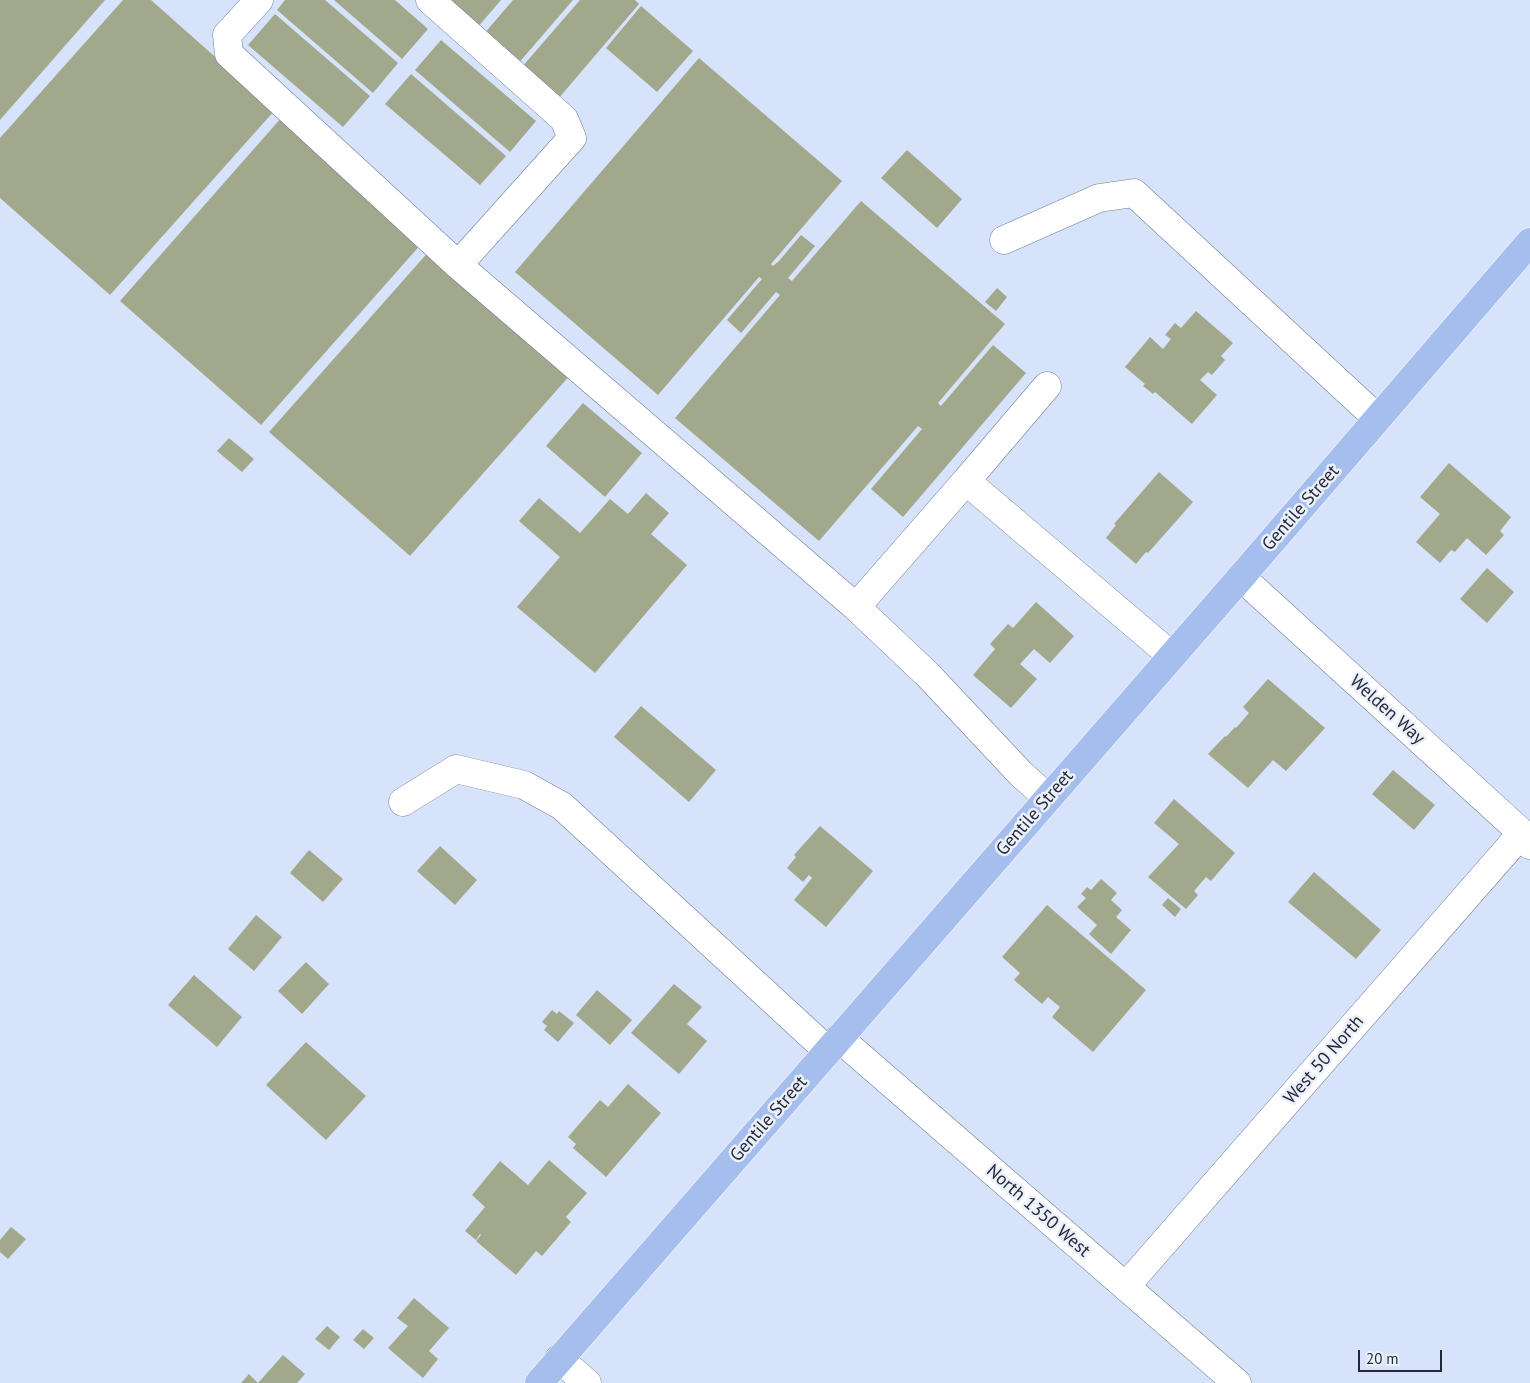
<!DOCTYPE html>
<html>
<head>
<meta charset="utf-8">
<style>
  body { margin:0 }
  #map { position:relative; width:1530px; height:1383px; overflow:hidden; background:#d7e3fa; font-family:"PT Sans",sans-serif }
  canvas { display:block }
  .scale { position:absolute; left:1358px; top:1350px; width:84px; height:22px; box-sizing:border-box; border:2px solid #242934; border-top:0; padding-left:6px; font-size:15px; line-height:18px; white-space:nowrap; color:#242934; -webkit-text-stroke:4px #eaf0fc; paint-order:stroke }
</style>
</head>
<body>
<div id="map">
<canvas width="1530" height="1383"></canvas>
<div class="scale">20 m</div>
</div>
<script>
const ctx = document.querySelector('canvas').getContext('2d');
ctx.lineJoin = 'round';
function fillPath(path, color) { ctx.fillStyle = color; ctx.fill(path, 'evenodd'); }
function strokePath(path, color, width, dash) { ctx.strokeStyle = color; ctx.lineWidth = width; ctx.lineCap = dash ? 'butt' : 'round'; ctx.setLineDash(dash || []); ctx.stroke(path); }
function write(font, color, halo, rows, align = 'center') {
  ctx.font = font + ' "PT Sans",sans-serif'; ctx.lineWidth = 5; ctx.setLineDash([]); ctx.textBaseline = 'middle'; ctx.strokeStyle = halo; ctx.fillStyle = color; for (const [text, x, y, turn = 0] of rows) {
    ctx.save(); ctx.translate(x, y); ctx.rotate((+turn || 0) * Math.PI / 180); ctx.textAlign = isNaN(turn) ? turn : align; if (halo) ctx.strokeText(text, 0, 0); ctx.fillText(text, 0, 0); ctx.restore();
  }
}
fillPath(new Path2D(`
  M0 0H105L0 120Z
  M123 0H151L275 110 110 295 0 198V138Z
  M285 0H325L398 63 373 93 277 10Z
  M334 0H395L428 29 402 59Z
  M444 0H501L477 28Z
  M513 0H573L517 65 483 35Z
  M580 0H635L639 4 558 99 522 67Z
  M641 6 693 51 657 92 606 48Z
  M275 14 370 96 343 127 248 45Z
  M441 40 536 121 510 152 415 70Z
  M699 58 842 181 771 264 773 266 779 261 801 235 815 246 788 278 792 281 861 201 1005 324 938 403 941 406 993 345 1026 373 903 517 871 489 922 429 918 426 819 541 675 418 780 295 776 292 741 333 727 320 762 279 759 277 658 395 515 272Z
  M411 74 506 156 480 185 385 104Z
  M282 117 423 242 261 425 120 301Z
  M907 150 962 199 937 228 881 178Z
  M431 249 572 373 410 556 269 432Z
  M997 288 1007 297 996 311 985 302Z
  M1196 311 1233 343 1221 356 1225 360 1212 375 1208 372 1200 380 1217 395 1192 424 1155 392 1153 394 1143 386 1145 384 1125 367 1150 337 1163 349 1171 339 1165 335 1175 323 1181 328Z
  M583 403 642 453 605 497 546 446Z
  M229 438 254 459 242 472 217 451Z
  M1449 463 1511 517 1500 531 1504 535 1486 555 1467 538 1455 552 1451 550 1440 563 1416 542 1440 514 1420 497Z
  M1159 472 1193 502 1148 553 1146 552 1136 564 1106 538 1116 525 1114 524Z
  M646 493 669 513 651 534 687 565 595 673 517 607 560 557 519 521 539 498 580 533 610 499 628 514Z
  M1487 568 1514 592 1487 623 1460 599Z
  M1036 602 1074 636 1050 663 1034 649 1020 664 1037 679 1011 708 973 675 995 649 990 644 1008 624 1013 628Z
  M1268 679 1325 728 1286 771 1273 760 1248 788 1208 754 1225 736 1226 737 1235 727 1236 728 1249 713 1243 707Z
  M641 706 716 770 689 802 614 737Z
  M1393 770 1435 805 1414 830 1372 794Z
  M1174 799 1235 853 1211 881 1206 877 1194 891 1198 895 1186 909 1148 877 1179 844 1154 823Z
  M820 826 873 871 826 927 794 900 812 878 809 875 803 882 787 868 796 857 794 855Z
  M440 846 477 880 455 905 417 871Z
  M309 850 343 879 323 902 290 873Z
  M1314 872 1381 930 1356 959 1288 902Z
  M1101 879 1117 893 1111 900 1122 910 1116 917 1131 930 1111 954 1089 934 1097 925 1077 907 1086 898 1081 894 1087 887 1091 890Z
  M1168 898 1181 909 1175 917 1162 905Z
  M1047 905 1146 990 1093 1052 1052 1017 1060 1007 1048 997 1042 1004 1014 980 1020 973 1002 957Z
  M256 915 282 937 254 971 228 949Z
  M306 962 329 984 302 1014 278 991Z
  M194 975 242 1017 217 1047 168 1005Z
  M674 984 702 1007 687 1024 707 1041 679 1074 631 1033Z
  M597 990 632 1020 610 1045 576 1015Z
  M552 1010 557 1014 559 1011 574 1023 558 1042 544 1030 547 1026 542 1022Z
  M306 1042 366 1096 326 1140 266 1085Z
  M628 1084 661 1113 606 1177 573 1148 576 1144 568 1137 600 1100 608 1107Z
  M549 1160 587 1193 566 1217 571 1222 542 1256 536 1251 516 1275 476 1241 481 1235 480 1234 476 1240 465 1231 485 1207 472 1195 500 1161 528 1185Z
  M11 1227 26 1239 8 1259 0 1252V1240Z
  M414 1298 449 1328 429 1351 438 1359 423 1378 388 1348 408 1326 397 1318Z
  M327 1326 340 1337 329 1350 315 1339Z
  M363 1329 374 1338 364 1349 353 1340Z
  M283 1355 305 1374 297 1383H241L249 1374 258 1383Z`), '#a2a88b');
const minor = new Path2D(`
  M259 0 227 35 229 54 458 265 856 607 928 675 1021 774 1048 798
  M430 0 564 119 572 138 458 265
  M1004 240 1099 198 1134 193 1377 418
  M966 481 1047 386
  M1241 577 1522 833 1530 845
  M856 607 966 481 1172 656
  M403 802 456 769 524 785 562 806 828 1051
  M839 1038 1237 1383
  M1126 1286 1522 833
  M559 1359 587 1383`);
const major = new Path2D(`
  M539 1383 1241 577 1530 242`);
strokePath(minor, '#707e97', 29);
strokePath(major, '#fff', 29);
strokePath(minor, '#fff', 28);
strokePath(major, '#a6beed', 28);
write('18px', '#242934', '#eaf0fc', [
  ["Gentile Street",1301,508,-49],
  ["Welden Way",1387,710,42],
  ["Gentile Street",1035,813,-49],
  ["West 50 North",1324,1060,-49],
  ["Gentile Street",769,1119,-49],
  ["North 1350 West",1038,1211,41]
]);
</script>
</body>
</html>
